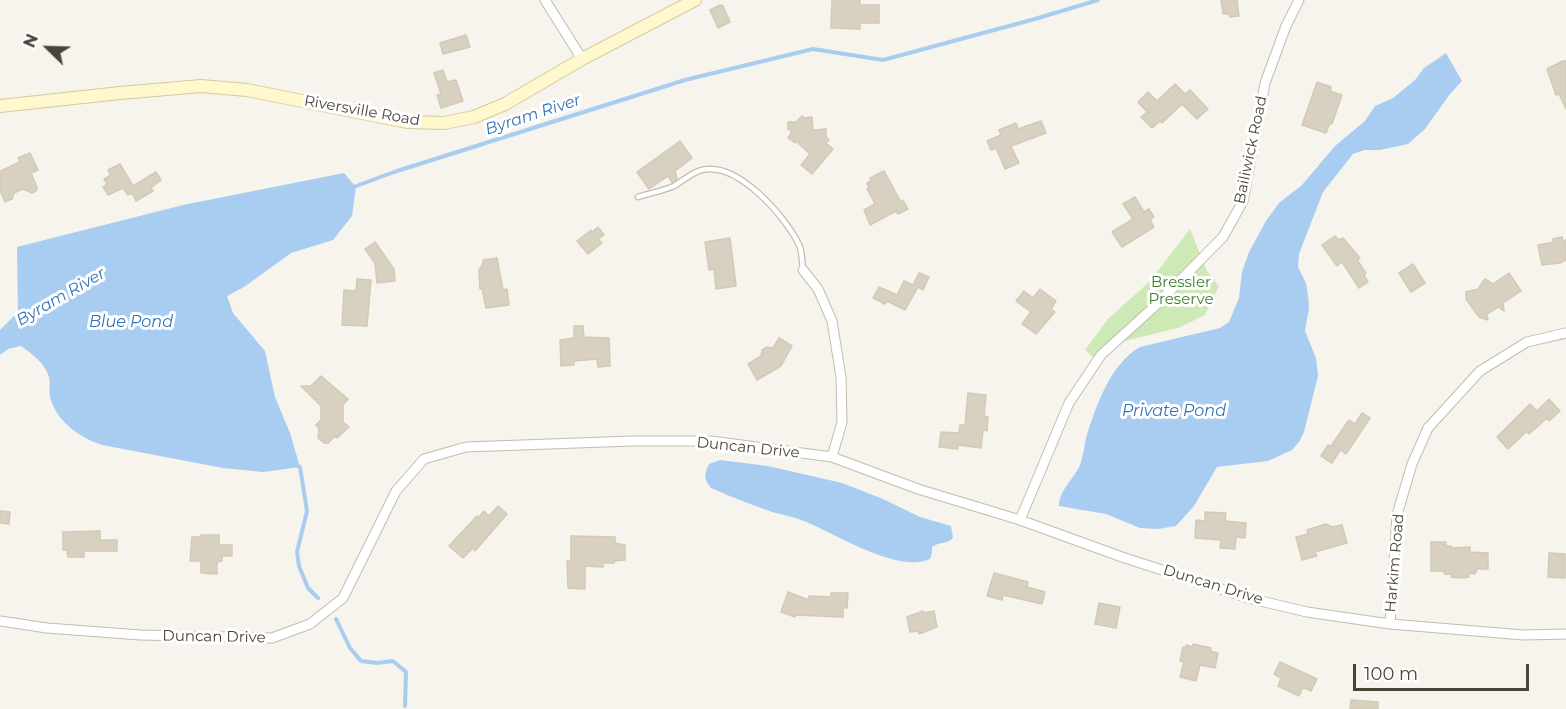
<!DOCTYPE html>
<html>
<head>
<meta charset="utf-8">
<style>
  body { margin:0 }
  #map { position:relative; width:1566px; height:709px; overflow:hidden; background:#f6f4ec; font-family:Montserrat,sans-serif }
  canvas { display:block }
  .north { position:absolute; left:18px; top:18px; width:60px; height:60px; -webkit-text-stroke:4px #fff; paint-order:stroke; rotate:293deg; font-size:16px; font-weight:700; line-height:24px; text-align:center; color:#4b4539 }
  .north::after { content:''; display:block; margin:auto; width:21px; height:27px; background:#4b4539; clip-path:polygon(50% 0,100% 100%,50% 72%,0 100%) }
  .scale { position:absolute; left:1353px; top:664px; width:176px; height:27px; box-sizing:border-box; border:3px solid #4b4539; border-top:0; padding-left:8px; font-size:18px; line-height:21px; white-space:nowrap; color:#4b4539; -webkit-text-stroke:4px #fff; paint-order:stroke }
</style>
</head>
<body>
<div id="map">
<canvas width="1566" height="709"></canvas>
<div class="north">N</div>
<div class="scale">100 m</div>
</div>
<script>
const ctx = document.querySelector('canvas').getContext('2d');
ctx.lineJoin = 'round';
function fillPath(path, color) { ctx.fillStyle = color; ctx.fill(path, 'evenodd'); }
function strokePath(path, color, width, dash) { ctx.strokeStyle = color; ctx.lineWidth = width; ctx.lineCap = dash ? 'butt' : 'round'; ctx.setLineDash(dash || []); ctx.stroke(path); }
function write(font, color, halo, rows, align = 'center') {
  ctx.font = font + ' Montserrat,sans-serif'; ctx.lineWidth = 6; ctx.setLineDash([]); ctx.textBaseline = 'middle'; ctx.strokeStyle = halo; ctx.fillStyle = color; for (const [text, x, y, turn = 0] of rows) {
    ctx.save(); ctx.translate(x, y); ctx.rotate((+turn || 0) * Math.PI / 180); ctx.textAlign = isNaN(turn) ? turn : align; if (halo) ctx.strokeText(text, 0, 0); ctx.fillText(text, 0, 0); ctx.restore();
  }
}
fillPath(new Path2D(`
  M1190 229 1207 271 1219 286 1205 315 1178 328 1117 343 1100 363 1085 350 1108 319 1150 281Z`), '#cde9b5');
fillPath(new Path2D(`
  M1446 53 1462 81 1450 94 1425 129 1408 144 1380 150H1364L1353 154 1323 192 1299 254 1298 267 1306 283 1308 295 1309 308 1305 331 1316 358 1318 376 1304 432 1299 442 1292 450 1268 461 1217 467 1194 506 1176 526 1158 529 1140 528 1106 514 1059 506C1059 490 1074 479 1080 465 1083 457 1084 447 1086 438 1096 406 1110 364 1140 347L1220 328 1229 322 1239 298 1242 272 1249 252 1266 221 1279 203 1302 185 1335 146 1365 121 1375 106 1393 98 1415 80 1424 68Z
  M344 173 356 187 352 216 333 240 291 253 244 287 227 296 233 313 265 351 275 397 290 433 300 467 263 472 223 468 102 445C81 438 58 423 51 400 48 393 51 384 49 377 45 363 32 354 21 346L8 349 0 355V330L18 312 17 247 183 205Z
  M720 460 768 466 842 483 883 499 920 517 951 526 953 538C947 544 939 542 932 547V553L930 559C898 574 834 533 804 521 794 517 783 515 772 512 752 505 731 497 711 488 704 480 704 474 709 464Z`), '#a9cdf1');
strokePath(new Path2D(`
  M351 188 394 172 685 80 813 49 883 60 1035 19 1098 0
  M296 465 300 467 307 511 297 552 299 566 308 588 318 598
  M336 619 350 648 361 661 377 663 393 661 406 672 405 706`), '#a9cdf1', 4);
const building = new Path2D(`
  M832 0H860V5H879V23H860V29L831 28Z
  M1221 0H1237L1239 16 1230 17 1229 14H1223Z
  M720 5 723 6 730 22 718 28 710 10Z
  M466 35 470 47 443 54 440 43Z
  M1563 61H1566V109L1559 94 1556 95 1547 69Z
  M443 70 447 82 456 80 463 101 441 108 437 95 441 94 434 73Z
  M1317 82 1331 87 1330 91 1342 95 1332 124 1330 123 1326 133 1302 125Z
  M1175 84 1185 94 1190 90 1208 109 1197 119 1182 104 1162 123 1160 121 1152 128 1141 117 1147 112 1138 102 1148 92 1157 101Z
  M802 116 804 118 812 117 813 130 826 129V137L829 140 826 143 833 149 812 174 801 165 810 154 796 141 795 143 788 138 792 132 788 129V122H796Z
  M1041 121 1046 133 1011 146 1019 163 1005 169 996 148 991 150 987 141 1001 135 999 130 1016 123 1018 129Z
  M680 141 692 158 675 171 677 179 672 182 668 176 649 189 637 172Z
  M30 153 38 170 31 173 37 187 36 191 32 193 23 189 14 193 12 199 5 202 0 190V171L20 162 18 158Z
  M120 164 133 186 156 172 161 180 151 188 153 191 136 201 132 193 128 195 123 188 108 195 103 187 107 184 104 179 111 175 108 170Z
  M884 171 901 202 903 200 908 209 898 214 896 211 870 225 864 210 875 204 867 189 869 188 867 183 871 180 870 178Z
  M1135 197 1144 212 1149 209 1154 217 1150 220 1154 227 1122 247 1112 232 1133 219 1123 204Z
  M598 227 604 235 598 239 602 243 588 254 577 241 591 230 592 232Z
  M1335 236 1339 240 1343 238 1360 258 1357 260 1366 273 1364 275 1368 282 1359 288 1342 262 1337 266 1322 245Z
  M1562 237 1563 241 1566 240V260L1560 263 1542 265 1538 245 1554 242 1553 239Z
  M730 238 736 286 716 289 714 269 709 270 705 242Z
  M375 242 394 269 395 281 377 283 375 263 365 249Z
  M497 258 503 290 507 289 509 305 486 308 482 288 480 289 479 270 483 263V260Z
  M1413 264 1425 283 1411 292 1399 273Z
  M919 273 929 277 923 290 918 287 905 310 887 301 885 304 873 298 879 287 897 295 904 281 915 286 913 285Z
  M1509 273 1521 291 1503 303 1504 311 1498 307 1487 314 1488 320 1479 317 1466 299V292L1478 289 1485 279 1493 284Z
  M357 279 371 280 367 326 342 325 344 290 356 291Z
  M1040 289 1056 301 1051 309 1055 312 1036 334 1022 324 1031 312 1016 301 1024 291 1033 298Z
  M574 326H583L584 337 609 338 610 366 598 367 597 359 574 361V365L561 366 560 340 574 338Z
  M779 338 792 346 781 366 757 380 748 364 761 356 762 350 767 347 773 348Z
  M321 376 348 399 343 405V422L349 427 337 438 335 436 328 443H324L318 438 319 428 316 425 321 420V406L301 386H311Z
  M968 393 986 395 984 416 988 417 987 431 983 430 981 448 958 445V449L939 447 941 432 959 433 960 425H965Z
  M1549 399 1560 411 1549 421 1547 418 1529 434 1527 431 1508 449 1497 437 1530 404 1537 411Z
  M1362 413 1370 418 1346 454 1340 450 1332 463 1321 456 1328 445 1331 446 1349 420 1355 424Z
  M498 506 507 514 475 551 473 548 463 558 449 546 477 516 478 518 484 511 489 516Z
  M0 511 10 512 9 524 0 523Z
  M1205 512 1226 513 1225 521 1246 523 1245 538 1236 537 1235 549 1220 548 1221 540 1195 538 1196 520 1205 521Z
  M1326 524 1332 527 1342 525 1347 543 1315 552 1317 556 1302 560 1296 537 1308 534 1307 530Z
  M100 531V540H117V551H84V557H68L67 550H63V532Z
  M201 535H219V545H232V556H222V561L217 562V574L201 573V561H190L192 537H201Z
  M571 536 615 537V543L625 545V560L614 561V563H603V567L585 566V589L568 588 567 561H571Z
  M1431 542H1446V546H1451V548L1470 547V552L1488 553V569H1477L1475 574 1469 573V577L1461 578 1451 577V574H1445L1443 571H1431Z
  M1549 553 1565 554V578L1548 577Z
  M994 573 1028 582 1027 587 1045 592 1042 604 1003 595 1002 600 987 596Z
  M788 592 809 600V596L831 597V593H848L847 608H843V617L795 615V617L781 612Z
  M1099 603 1120 607 1116 628 1095 624Z
  M923 611V613L934 611 937 627 919 634 918 631 910 632 907 617Z
  M1193 644 1211 648 1210 651 1218 653 1215 668 1200 665 1196 681 1180 677 1184 662 1180 661 1183 647 1186 648V645L1193 647Z
  M1280 662 1317 679 1311 691 1303 687 1299 696 1278 686 1281 678 1274 674Z
  M1351 700 1378 702V709H1350Z`);
fillPath(building, '#d8d1c1');
strokePath(building, '#d3cab4', 1.5);
const lane = new Path2D(`
  M638 197C650 193 663 191 674 186 683 181 692 172 702 170 738 161 787 218 800 247 802 253 802 262 803 270`);
const street = new Path2D(`
  M545 0 582 59
  M803 270 818 289 832 321 841 377 842 422 832 457
  M1020 520 1069 403 1101 355 1155 306 1223 237 1243 201 1265 83 1286 26 1299 0
  M0 621 47 628 140 635 272 638 310 624 343 598 396 491 424 459 466 447 632 441H711L832 457 918 489 1020 520 1122 557 1248 598 1307 612 1390 624 1524 635 1566 634
  M1390 624 1397 515 1412 464 1428 428 1480 371 1527 342 1566 333`);
const secondary = new Path2D(`
  M0 106 120 93 201 86 247 90 407 122 444 123 474 117 505 104 582 59 695 0`);
strokePath(lane, '#c2bdae', 7);
strokePath(street, '#c2bdae', 11);
strokePath(secondary, '#d5cb9b', 14);
strokePath(lane, '#fff', 4.5);
strokePath(street, '#fff', 9);
strokePath(secondary, '#fff7cd', 12);
write('15px', '#4b4539', '#fff', [
  ["Riversville Road",362,111,10],
  ["Bailiwick Road",1251,150,-78],
  ["Duncan Drive",748,448,6],
  ["Harkim Road",1395,563,-85],
  ["Duncan Drive",1213,585,17],
  ["Duncan Drive",214,637,1]
]);
write('15px', '#427e2b', '#fff', [
  ["Bressler",1181,283],
  ["Preserve",1181,300]
]);
write('italic 16px', '#3072b8', '#fff', [
  ["Byram River",533,115,-18],
  ["Byram River",61,297,-30],
  ["Blue Pond",131,322],
  ["Private Pond",1174,411]
]);
</script>
</body>
</html>
